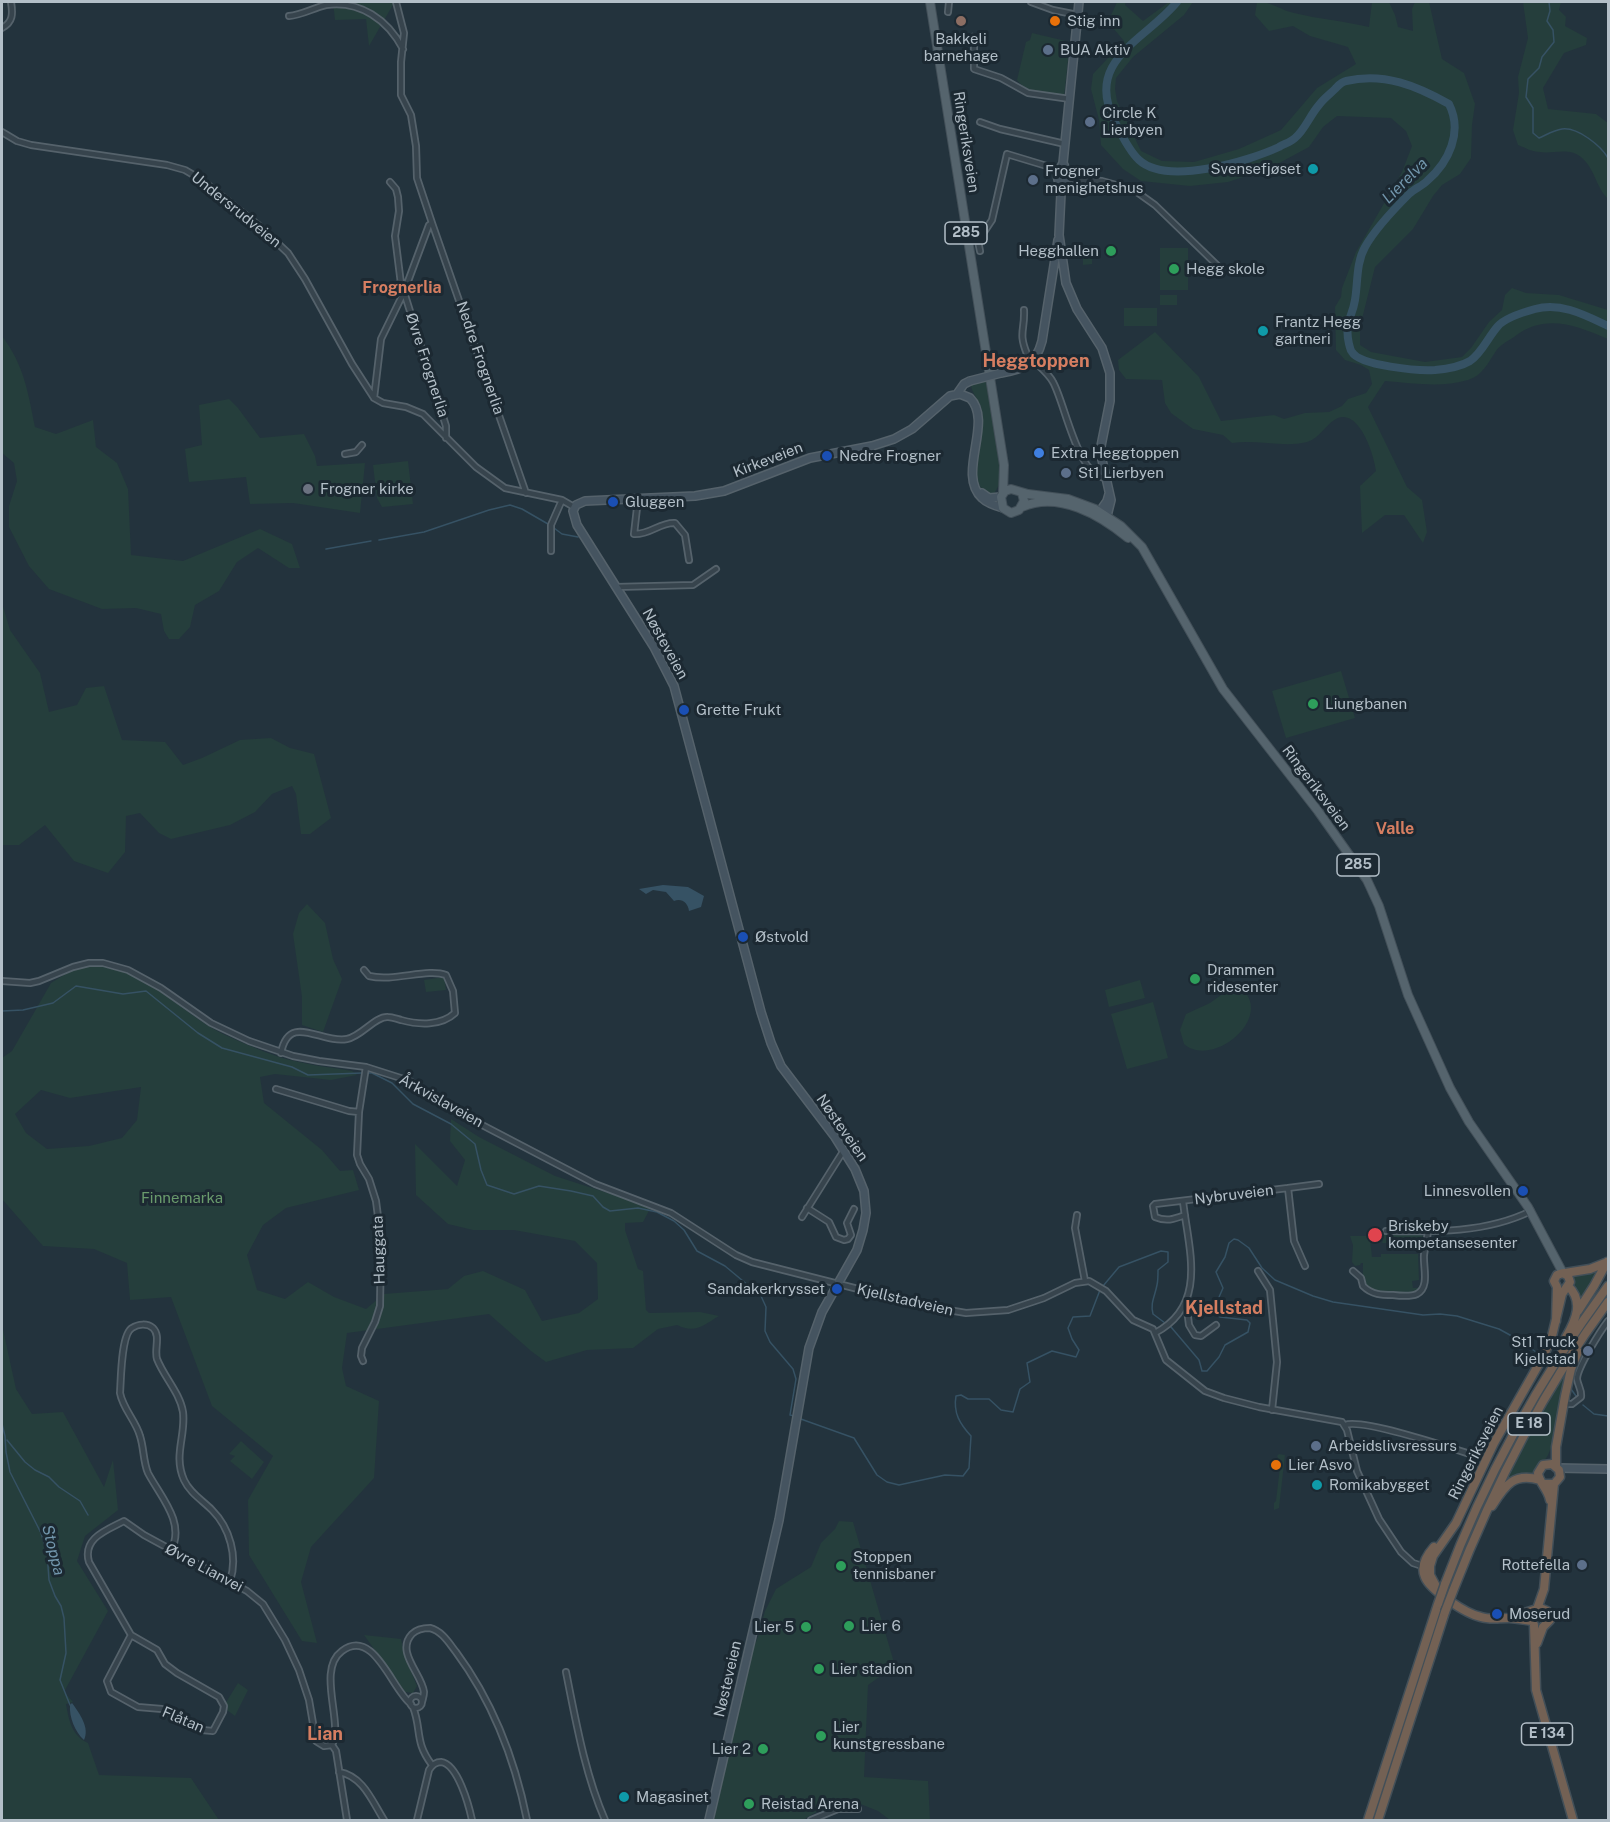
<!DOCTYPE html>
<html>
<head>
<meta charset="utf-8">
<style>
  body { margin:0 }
  #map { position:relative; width:1610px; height:1822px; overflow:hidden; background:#23333d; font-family:"Public Sans",sans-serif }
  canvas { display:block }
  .frame { position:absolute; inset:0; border:3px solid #b3bfc8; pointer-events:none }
</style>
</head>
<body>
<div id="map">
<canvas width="1610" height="1822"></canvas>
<div class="frame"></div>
</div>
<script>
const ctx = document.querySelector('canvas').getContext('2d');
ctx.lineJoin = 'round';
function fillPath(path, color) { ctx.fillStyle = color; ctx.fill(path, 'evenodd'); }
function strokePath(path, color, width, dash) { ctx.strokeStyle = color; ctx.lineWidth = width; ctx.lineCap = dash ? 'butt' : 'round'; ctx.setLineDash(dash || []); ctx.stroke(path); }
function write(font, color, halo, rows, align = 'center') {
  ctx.font = font + ' "Public Sans",sans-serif'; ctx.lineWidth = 6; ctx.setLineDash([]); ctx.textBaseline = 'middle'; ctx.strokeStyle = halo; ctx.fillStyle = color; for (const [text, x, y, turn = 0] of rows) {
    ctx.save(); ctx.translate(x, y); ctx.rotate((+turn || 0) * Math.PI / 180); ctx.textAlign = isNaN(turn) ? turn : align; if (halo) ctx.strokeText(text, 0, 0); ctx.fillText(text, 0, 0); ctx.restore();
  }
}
fillPath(new Path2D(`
  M333 2H394V3L369 46 366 19 335 20Z
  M1117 2H1126L1125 5 1143 21 1169 2H1193L1184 15 1133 57 1116 78 1115 89 1117 101 1141 151 1162 161 1194 162 1239 149 1281 130 1317 88 1356 64 1348 47 1310 36 1293 26 1269 31 1255 15 1257 2C1270 1 1281 10 1294 13 1319 19 1344 21 1369 27L1372 2H1389L1395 15 1398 27 1413 31 1412 9 1415 2H1429L1442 59 1464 73 1475 104 1472 125 1471 158 1460 174 1442 185 1433 196 1413 229 1375 267 1360 327V345L1371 352 1425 362 1462 357 1471 348 1489 322 1502 310 1505 295 1512 288 1526 293 1559 295 1608 310V339C1575 325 1545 313 1514 337 1508 341 1500 345 1496 351 1488 363 1482 376 1468 380 1441 388 1412 383 1385 381L1368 407 1407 487 1422 500 1427 532 1423 543 1404 515H1385L1362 533 1360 486 1376 471C1374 455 1359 407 1336 419 1326 424 1319 439 1307 442 1283 448 1257 439 1232 443L1223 435 1193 429 1171 413 1165 403 1162 380 1126 379 1119 370 1118 360 1155 332 1199 377 1221 421 1274 415 1284 419 1305 413 1329 412 1342 406 1348 399 1366 393 1372 384 1369 370 1361 365 1345 360 1336 350 1335 307 1341 297 1342 288 1356 252 1402 172 1412 146 1406 131 1391 118 1337 116 1323 127 1309 147 1270 168 1228 182 1190 186 1141 181 1123 169 1101 145 1099 120 1091 89 1093 74 1124 41 1108 22Z
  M1523 2H1561L1559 10 1566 17 1565 26 1587 38 1586 45 1564 53 1543 88 1548 109 1596 114 1608 123V199C1595 186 1596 170 1581 157 1568 147 1554 154 1540 152 1532 152 1526 148 1518 145L1513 130 1519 93 1518 77 1528 38Z
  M1032 33 1070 42 1064 97C1047 95 1029 95 1017 80L1026 42 1030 40Z
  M1083 247H1092V264L1083 265Z
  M1160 248H1188V290H1160Z
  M1160 295H1177V305H1160Z
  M1124 308H1157V326H1124Z
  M2 336C24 365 28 392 35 427L56 434 93 420 96 447 117 463 128 489 131 555 183 561 260 529 292 544 300 568H289L258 548 237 562 219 591 195 605 190 627 179 639H169L164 631 161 614 136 608 102 609 49 589 29 566 9 527V506L17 481 14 463 2 453Z
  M986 378 1001 471 1000 483 994 494C962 492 984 432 982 411 981 402 973 396 971 386L972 384Z
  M229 399 238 408 260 438 304 434 315 456 317 466 365 463 360 513 293 503 250 504 246 477 189 482 185 449 202 445 199 405Z
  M408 461 413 504 382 507 377 498 373 465Z
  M2 603 10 630 40 673 49 712 77 705 86 688 104 686 122 740 165 742 183 765 202 758 240 740 271 738 290 748 314 754 331 818 310 834H301L296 794 292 786 272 794 255 812 230 825 171 839 159 833 140 813 126 816 125 852 108 873 74 861 45 825 19 845H2Z
  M1341 671 1355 718 1286 738 1272 691Z
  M307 904 325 923 333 959 342 979 323 1032 302 1025V997L293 934 299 913Z
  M95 965C146 969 179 1012 223 1034 241 1042 261 1051 279 1057 302 1064 328 1067 352 1071L357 1075 331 1080 275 1074 260 1077 264 1103 322 1150 340 1171 353 1170 359 1190 286 1208 263 1225 247 1255 257 1290 285 1299 308 1282 334 1297 366 1309 384 1294 448 1289 464 1276 483 1271 525 1290 542 1321 579 1313 598 1299 597 1263 575 1241 514 1230H473L448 1224 416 1195 415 1144 457 1186 465 1160 450 1141 451 1119 479 1137 555 1176 651 1207 643 1222 625 1223V1230L638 1269 643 1271 646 1310 649 1313 700 1312 719 1316C704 1325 695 1334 677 1325L658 1329 633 1348 587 1350 546 1362 531 1351 489 1314 347 1333 342 1368 346 1386 379 1401 374 1478 311 1547 301 1582 317 1643 302 1641 249 1555 248 1500 273 1456 212 1406 171 1297 130 1300 127 1263 94 1249 43 1246 2 1199V1058L12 1051 51 983 72 970ZM141 1087 137 1120 122 1138 89 1146 47 1149 26 1133 15 1114 41 1090 70 1098Z
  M444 977 446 990 426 992 424 980Z
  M1140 980 1145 998 1109 1007 1105 990Z
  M1240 991 1245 992C1270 1022 1211 1068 1184 1044L1180 1030 1186 1014 1210 1003 1221 995Z
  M1153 1002 1168 1058 1127 1069 1111 1014Z
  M1380 1233H1420L1424 1238 1420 1243H1382L1384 1237Z
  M1350 1236H1367V1239H1370L1372 1257H1381V1254H1418L1419 1280 1412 1281 1413 1288H1419L1417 1291C1407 1294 1370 1294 1365 1283 1362 1277 1363 1269 1363 1263H1361L1360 1265 1355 1266 1352 1262 1353 1245Z
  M1601 1268 1581 1302 1571 1275Z
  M2 1325 16 1389 32 1414 63 1412 104 1487 113 1460 118 1510 85 1536 77 1561 108 1611 64 1692 73 1702 66 1704C69 1721 72 1736 88 1743L99 1775 191 1778 219 1820H2Z
  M1567 1370C1562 1397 1560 1429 1548 1455 1545 1461 1538 1467 1534 1474L1507 1482 1505 1480 1538 1418Z
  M241 1441 264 1462 252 1479 230 1461 235 1456 229 1454Z
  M1279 1454 1285 1455 1279 1508 1274 1510V1503L1276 1501 1280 1467H1282L1277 1456Z
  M839 1521 853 1522 895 1666 868 1685 864 1777 928 1781 930 1820H890L878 1811 858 1803 836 1804 818 1811 803 1820H714L750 1656 758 1637 765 1611 776 1589 811 1567 821 1543 835 1529Z
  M364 1635 401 1639 404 1654 417 1686 413 1693 405 1692Z
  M238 1683 248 1690 235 1716 227 1710 225 1704Z`), '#253e3c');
fillPath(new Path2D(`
  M663 885 688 887 704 896 701 907 689 911C688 903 682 898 674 901L666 892 653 890 646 894 639 889Z
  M72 1703C80 1714 90 1728 84 1740 75 1732 69 1717 70 1705Z`), '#365264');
strokePath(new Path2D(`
  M1549 2 1550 11 1547 21 1553 30 1554 42 1542 57 1539 68 1528 79 1526 97 1533 108V133L1539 138C1546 135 1554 130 1562 129 1578 127 1601 146 1608 158
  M554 528 562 534 578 537
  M379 540 424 532 489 510 510 505 522 509 548 524
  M326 549 371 541
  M2 1011 23 1010 53 1003 76 986 123 994 146 991 198 1033 222 1048 292 1067 308 1075 362 1073
  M367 1073H372L392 1083 413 1104 451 1124 475 1144 481 1170 487 1185 514 1194 539 1186 571 1191 593 1196 603 1207 610 1211 638 1208 657 1212 674 1221 684 1230 697 1251 725 1266 761 1296 766 1307 765 1331 770 1342 793 1369 796 1379 790 1415 794 1416
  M1103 1286 1119 1267 1161 1251 1168 1252V1262L1158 1270C1158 1275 1158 1281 1157 1285 1155 1296 1150 1303 1153 1314L1165 1323
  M1171 1327 1199 1360 1202 1371H1207L1219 1357 1225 1345 1248 1332 1250 1323 1247 1320 1220 1317 1214 1314 1213 1311 1223 1288 1216 1272 1225 1257 1229 1243 1234 1239 1238 1240 1249 1248 1262 1268 1275 1280 1313 1296 1333 1302 1423 1315 1440 1314 1457 1316 1499 1329 1519 1340 1536 1352
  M1571 1389 1576 1396
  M1583 1405 1594 1414 1608 1416
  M798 1418 854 1438 877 1475 887 1482 899 1485 945 1475 963 1476 969 1468 971 1436C960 1424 953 1413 956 1396L961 1395 968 1399H989L1001 1410 1013 1412 1020 1389 1030 1382 1027 1363 1052 1351 1076 1357 1079 1350 1072 1339 1068 1328 1073 1317 1090 1316 1100 1290
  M2 1424 5 1436 6 1452 10 1472 41 1533 47 1552 49 1580 55 1596 61 1606 64 1618 66 1653 60 1680 70 1705
  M7 1440 25 1462 35 1470 49 1477 59 1487 80 1501 88 1515`), '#365264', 1.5);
strokePath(new Path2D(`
  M1177 2C1146 40 1083 60 1115 122 1121 134 1129 151 1139 160 1167 186 1249 161 1279 147 1284 144 1291 142 1295 138 1305 130 1310 115 1319 105 1323 99 1330 94 1335 89 1338 86 1341 82 1346 81 1384 72 1417 86 1449 104 1463 132 1449 162 1427 181 1422 186 1414 189 1409 194 1395 208 1375 229 1365 247 1356 263 1358 282 1355 300 1352 319 1344 321 1349 344 1350 347 1350 350 1352 352 1360 366 1419 371 1435 370 1446 369 1460 367 1470 361 1482 353 1488 337 1498 326 1506 317 1524 312 1535 309 1561 302 1585 315 1608 326`), '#365264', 8);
const street = new Path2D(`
  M1031 2 1053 10 1078 15
  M948 12 949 2
  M289 16C302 15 313 8 326 5 360 0 388 20 403 49
  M2 28C13 22 13 14 11 2
  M972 37 974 41V69L1001 78 1028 93 1070 99
  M980 122 1000 129 1065 144
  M2 132 17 141 31 145 167 165 185 170 202 180 257 224 288 253 305 279 352 364 374 398 383 403 406 407 423 414 476 467 505 488 562 500 574 507
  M1066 179 1102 181 1134 190 1155 205 1218 266
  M390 182 396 189 398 197 399 211 395 236 402 292
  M432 223 526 493
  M980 251 978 241 992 220 1007 154 1060 170
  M371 286 404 292 446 426V438
  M1024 310C1025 331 1018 332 1027 354
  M1034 361C1040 367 1049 374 1053 382 1065 403 1077 475 1105 478
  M374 398 381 339 404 292 429 225 432 223 417 178 416 146 411 115 401 95V62L404 33 396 2
  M345 454 356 452 362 445
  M638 499 634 534C650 535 660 522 675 523L685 535 689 560
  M551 551V525L562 500
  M616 587 693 585 716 569
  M2 981 30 983 39 981 73 967 89 963H103L128 970 161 988 211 1023 249 1041 293 1056 319 1061 366 1067 410 1081 463 1115 595 1184 671 1213 736 1255 752 1262 925 1306 966 1313 1008 1310 1044 1298 1075 1283 1089 1281 1106 1291 1133 1320 1153 1329 1166 1360 1205 1391 1224 1398 1259 1407 1342 1422 1347 1430 1357 1471 1379 1519 1401 1552 1413 1563 1425 1567
  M281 1053C289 1012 321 1044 347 1039 362 1036 375 1016 388 1017 392 1017 397 1019 401 1020 419 1025 441 1026 455 1013L453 991 446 975C427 968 394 982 369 976L364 970
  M276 1089 349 1111 359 1112
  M1288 1188 1319 1184
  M807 1208 829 1222 836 1237 844 1240 848 1239 851 1235 847 1223 854 1209
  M1077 1215 1075 1228 1085 1281
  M1185 1215C1174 1219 1167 1222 1155 1217L1153 1206 1155 1204 1288 1188 1294 1241 1305 1266
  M802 1217 844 1150
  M1386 1231C1435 1232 1486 1233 1531 1211
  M1258 1271 1270 1290 1277 1362 1272 1410
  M1353 1271 1361 1278 1363 1286C1372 1295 1382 1295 1393 1295 1401 1296 1410 1297 1417 1294 1430 1287 1423 1267 1424 1255 1425 1247 1427 1239 1428 1232
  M1186 1301 1189 1325 1195 1335 1201 1336 1216 1325
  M1155 1333C1209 1305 1188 1248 1183 1201
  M363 1361 361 1356 362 1348 375 1322 380 1306 381 1240 376 1201 369 1179 360 1164 357 1155 359 1112 366 1067
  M1564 1404H1572L1581 1397C1582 1390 1578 1386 1577 1379 1577 1368 1601 1330 1608 1321
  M1345 1425C1362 1418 1451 1448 1473 1455
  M171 1550C186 1523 160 1496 148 1473 143 1461 144 1448 140 1436 136 1421 123 1409 120 1393 121 1380 121 1334 132 1328 138 1324 147 1323 153 1328 161 1336 154 1349 157 1359 164 1377 180 1393 183 1412 186 1436 173 1455 184 1480 190 1493 202 1500 212 1510 230 1528 238 1557 230 1581
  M131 1635 107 1681 111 1692 138 1707 162 1709 202 1730 213 1731 223 1712 224 1706 219 1697 177 1673 165 1664 157 1650 131 1635 89 1562C82 1538 107 1530 124 1521L144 1535 247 1591 263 1604 285 1640 299 1670 309 1700 316 1741 324 1746 332 1745
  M566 1672C576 1722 585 1774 605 1820
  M410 1702a6 6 0 1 1 12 0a6 6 0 1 1-12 0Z
  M422 1702C423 1698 424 1695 424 1692 422 1674 395 1652 412 1634 417 1629 423 1628 430 1628 442 1631 449 1643 456 1652 493 1702 515 1760 527 1820
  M413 1707C422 1730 414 1741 432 1765
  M339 1772C363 1776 372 1801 384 1820
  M347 1820 336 1751 332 1745C344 1723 316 1670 342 1651 374 1627 392 1690 411 1704
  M417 1820 429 1770C432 1765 435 1762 441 1762 458 1764 469 1806 472 1820
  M811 1820 838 1809H858`);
const secondary = new Path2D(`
  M1079 2 1063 163 1057 175 1061 193 1059 235 1066 283 1077 309 1102 348 1110 373V401L1100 451 1111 500 1107 516 1101 518 1100 511 1107 501 1109 494
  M1062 191 1067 175 1064 165
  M1001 373C1023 369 1036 365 1042 341L1058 240
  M957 394 964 384 970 381
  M982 493 989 498 1001 497
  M1558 1468 1608 1469
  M709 1820 779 1520 809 1348 822 1312 857 1250 863 1230 866 1213 864 1191 855 1169 835 1137 781 1066 771 1043 761 1012 674 686 654 647 577 525 573 511 576 505 585 501 695 496 724 491 810 458 872 446 894 439 912 429 950 396 960 394 970 398C994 422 956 474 982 498 987 503 996 506 1003 508`);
const primary = new Path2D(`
  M930 2 1004 465 1003 493
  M1022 493 1024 501 1019 510 1011 513 1003 508 1001 497 1005 491 1011 489 1028 494 1068 499 1095 509 1121 526 1142 547 1223 689 1318 811 1367 880 1379 906 1408 995 1450 1088 1469 1122 1528 1207 1563 1273
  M1022 507C1059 491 1100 515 1128 538`);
const highway = new Path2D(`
  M1565 1273 1590 1269 1605 1263
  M1578 1311 1594 1286 1607 1262
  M1566 1337C1576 1320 1584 1301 1568 1286
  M1556 1466V1447L1565 1396 1571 1369 1578 1352
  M1545 1484H1554L1560 1477 1559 1470 1552 1464 1543 1465 1538 1473C1539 1483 1548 1489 1550 1500
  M1492 1506C1505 1486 1513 1472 1540 1480
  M1434 1547C1427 1555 1420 1566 1425 1577 1430 1590 1466 1614 1481 1617 1490 1620 1499 1618 1509 1618 1516 1618 1524 1620 1532 1621
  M1445 1584C1485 1477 1540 1378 1608 1286
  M1438 1590 1430 1575V1566L1433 1556 1456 1523 1494 1443 1544 1355 1552 1336 1562 1294 1570 1282 1568 1276 1563 1273 1557 1275 1554 1281 1557 1287 1556 1321
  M1453 1591C1493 1488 1542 1391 1608 1302
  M1537 1609 1544 1589 1554 1484
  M1512 1617 1540 1608 1547 1611 1550 1620 1543 1627 1537 1643
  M1534 1625 1536 1690 1573 1820
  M1368 1820 1438 1604
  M1378 1820 1445 1612`);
strokePath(street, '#55626b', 8);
strokePath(secondary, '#55626b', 10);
strokePath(primary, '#435059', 10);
strokePath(highway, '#424f58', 11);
strokePath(street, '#37444d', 4.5);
strokePath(secondary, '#455460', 7);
strokePath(primary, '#55646d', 8);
strokePath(highway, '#736154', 8);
const secondaryBridge = new Path2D(`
  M970 381 1001 373`);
const highwayBridge = new Path2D(`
  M1438 1604 1445 1584
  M1445 1612 1453 1591`);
strokePath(secondaryBridge, '#55626b', 10, []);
strokePath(highwayBridge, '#424f58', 11, []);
strokePath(secondaryBridge, '#455460', 7);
strokePath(highwayBridge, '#736154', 8);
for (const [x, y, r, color] of [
  [961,21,6,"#8d6e63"],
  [1055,21,6,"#e8710a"],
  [1048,50,6,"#5c6f8a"],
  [1090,122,6,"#5c6f8a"],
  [1313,169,6,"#0f9aa8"],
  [1033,180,6,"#5c6f8a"],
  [1111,251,6,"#2e9e5b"],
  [1174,269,6,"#2e9e5b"],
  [1263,331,6,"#0f9aa8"],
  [1039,453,6,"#3f7fe0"],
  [827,456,6,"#1a4fb4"],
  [1066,473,6,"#5c6f8a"],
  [308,489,6,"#6b7280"],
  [613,502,6,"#1a4fb4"],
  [1313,704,6,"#2e9e5b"],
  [684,710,6,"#1a4fb4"],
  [743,937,6,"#1a4fb4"],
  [1195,979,6,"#2e9e5b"],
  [1523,1191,6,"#1a4fb4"],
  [1375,1235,8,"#e0444e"],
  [837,1289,6,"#1a4fb4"],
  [1588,1351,6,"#5c6f8a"],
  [1316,1446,6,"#5c6f8a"],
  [1276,1465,6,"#e8710a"],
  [1317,1485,6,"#0f9aa8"],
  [1582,1565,6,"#5c6f8a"],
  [841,1566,6,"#2e9e5b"],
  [1497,1614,6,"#1a4fb4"],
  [849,1626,6,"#2e9e5b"],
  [806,1627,6,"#2e9e5b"],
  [819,1669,6,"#2e9e5b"],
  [821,1736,6,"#2e9e5b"],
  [763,1749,6,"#2e9e5b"],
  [624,1797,6,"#0f9aa8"],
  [749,1804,6,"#2e9e5b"]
]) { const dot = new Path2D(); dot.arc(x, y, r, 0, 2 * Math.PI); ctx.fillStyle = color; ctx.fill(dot); strokePath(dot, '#1c2932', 2); }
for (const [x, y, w] of [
  [966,233,42],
  [1358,865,42],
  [1529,1424,42],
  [1547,1734,51]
]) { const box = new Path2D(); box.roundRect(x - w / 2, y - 11, w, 22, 4.5); ctx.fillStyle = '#1c2932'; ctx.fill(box); strokePath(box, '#b3bfc8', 1.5); }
write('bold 14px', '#b3bfc8', null, [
  ["285",966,233],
  ["285",1358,865],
  ["E 18",1529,1424],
  ["E 134",1547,1734]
]);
write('15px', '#b3bfc8', '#1c2932', [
  ["Stig inn",1067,21],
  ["Bakkeli",961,39,"center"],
  ["barnehage",961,56,"center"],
  ["BUA Aktiv",1060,50],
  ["Circle K",1102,113],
  ["Lierbyen",1102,130],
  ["Svensefjøset",1301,169,"right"],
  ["Frogner",1045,171],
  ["menighetshus",1045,188],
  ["Hegghallen",1099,251,"right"],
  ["Hegg skole",1186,269],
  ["Frantz Hegg",1275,322],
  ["gartneri",1275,339],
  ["Extra Heggtoppen",1051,453],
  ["Nedre Frogner",839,456],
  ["St1 Lierbyen",1078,473],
  ["Frogner kirke",320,489],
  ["Gluggen",625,502],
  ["Liungbanen",1325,704],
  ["Grette Frukt",696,710],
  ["Østvold",755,937],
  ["Drammen",1207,970],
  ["ridesenter",1207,987],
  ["Linnesvollen",1511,1191,"right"],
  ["Briskeby",1388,1226],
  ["kompetansesenter",1388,1243],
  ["Sandakerkrysset",825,1289,"right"],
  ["St1 Truck",1576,1342,"right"],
  ["Kjellstad",1576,1359,"right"],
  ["Arbeidslivsressurs",1328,1446],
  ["Lier Asvo",1288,1465],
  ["Romikabygget",1329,1485],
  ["Stoppen",853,1557],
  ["tennisbaner",853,1574],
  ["Rottefella",1570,1565,"right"],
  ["Moserud",1509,1614],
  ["Lier 6",861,1626],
  ["Lier 5",794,1627,"right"],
  ["Lier stadion",831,1669],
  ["Lier",833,1727],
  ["kunstgressbane",833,1744],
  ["Lier 2",751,1749,"right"],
  ["Magasinet",636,1797],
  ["Reistad Arena",761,1804]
], 'left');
write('15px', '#b3bfc8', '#1c2932', [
  ["Ringeriksveien",966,142,81],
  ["Undersrudveien",236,210,39],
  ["Nedre Frognerlia",480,358,71],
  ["Øvre Frognerlia",427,365,72],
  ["Kirkeveien",768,460,-21],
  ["Nøsteveien",665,644,61],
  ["Ringeriksveien",1316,788,53],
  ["Årkvislaveien",441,1101,29],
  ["Nøsteveien",842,1128,55],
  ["Nybruveien",1234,1195,-7],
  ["Hauggata",379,1250,-92],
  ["Kjellstadveien",905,1300,13],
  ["Ringeriksveien",1476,1453,-63],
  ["Øvre Lianvei",204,1568,28],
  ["Nøsteveien",728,1679,-77],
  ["Flåtan",183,1720,23]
]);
write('15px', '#699a6c', '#1c2932', [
  ["Finnemarka",182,1198]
]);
write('italic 16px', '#7296ac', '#1c2932', [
  ["Lierelva",1405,181,-45],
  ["Stoppa",53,1550,76]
]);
write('bold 16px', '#d67e61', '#1c2932', [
  ["Frognerlia",402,288],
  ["Valle",1395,829]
]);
write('bold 18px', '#d67e61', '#1c2932', [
  ["Heggtoppen",1036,361],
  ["Kjellstad",1224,1308],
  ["Lian",325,1734]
]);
</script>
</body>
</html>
